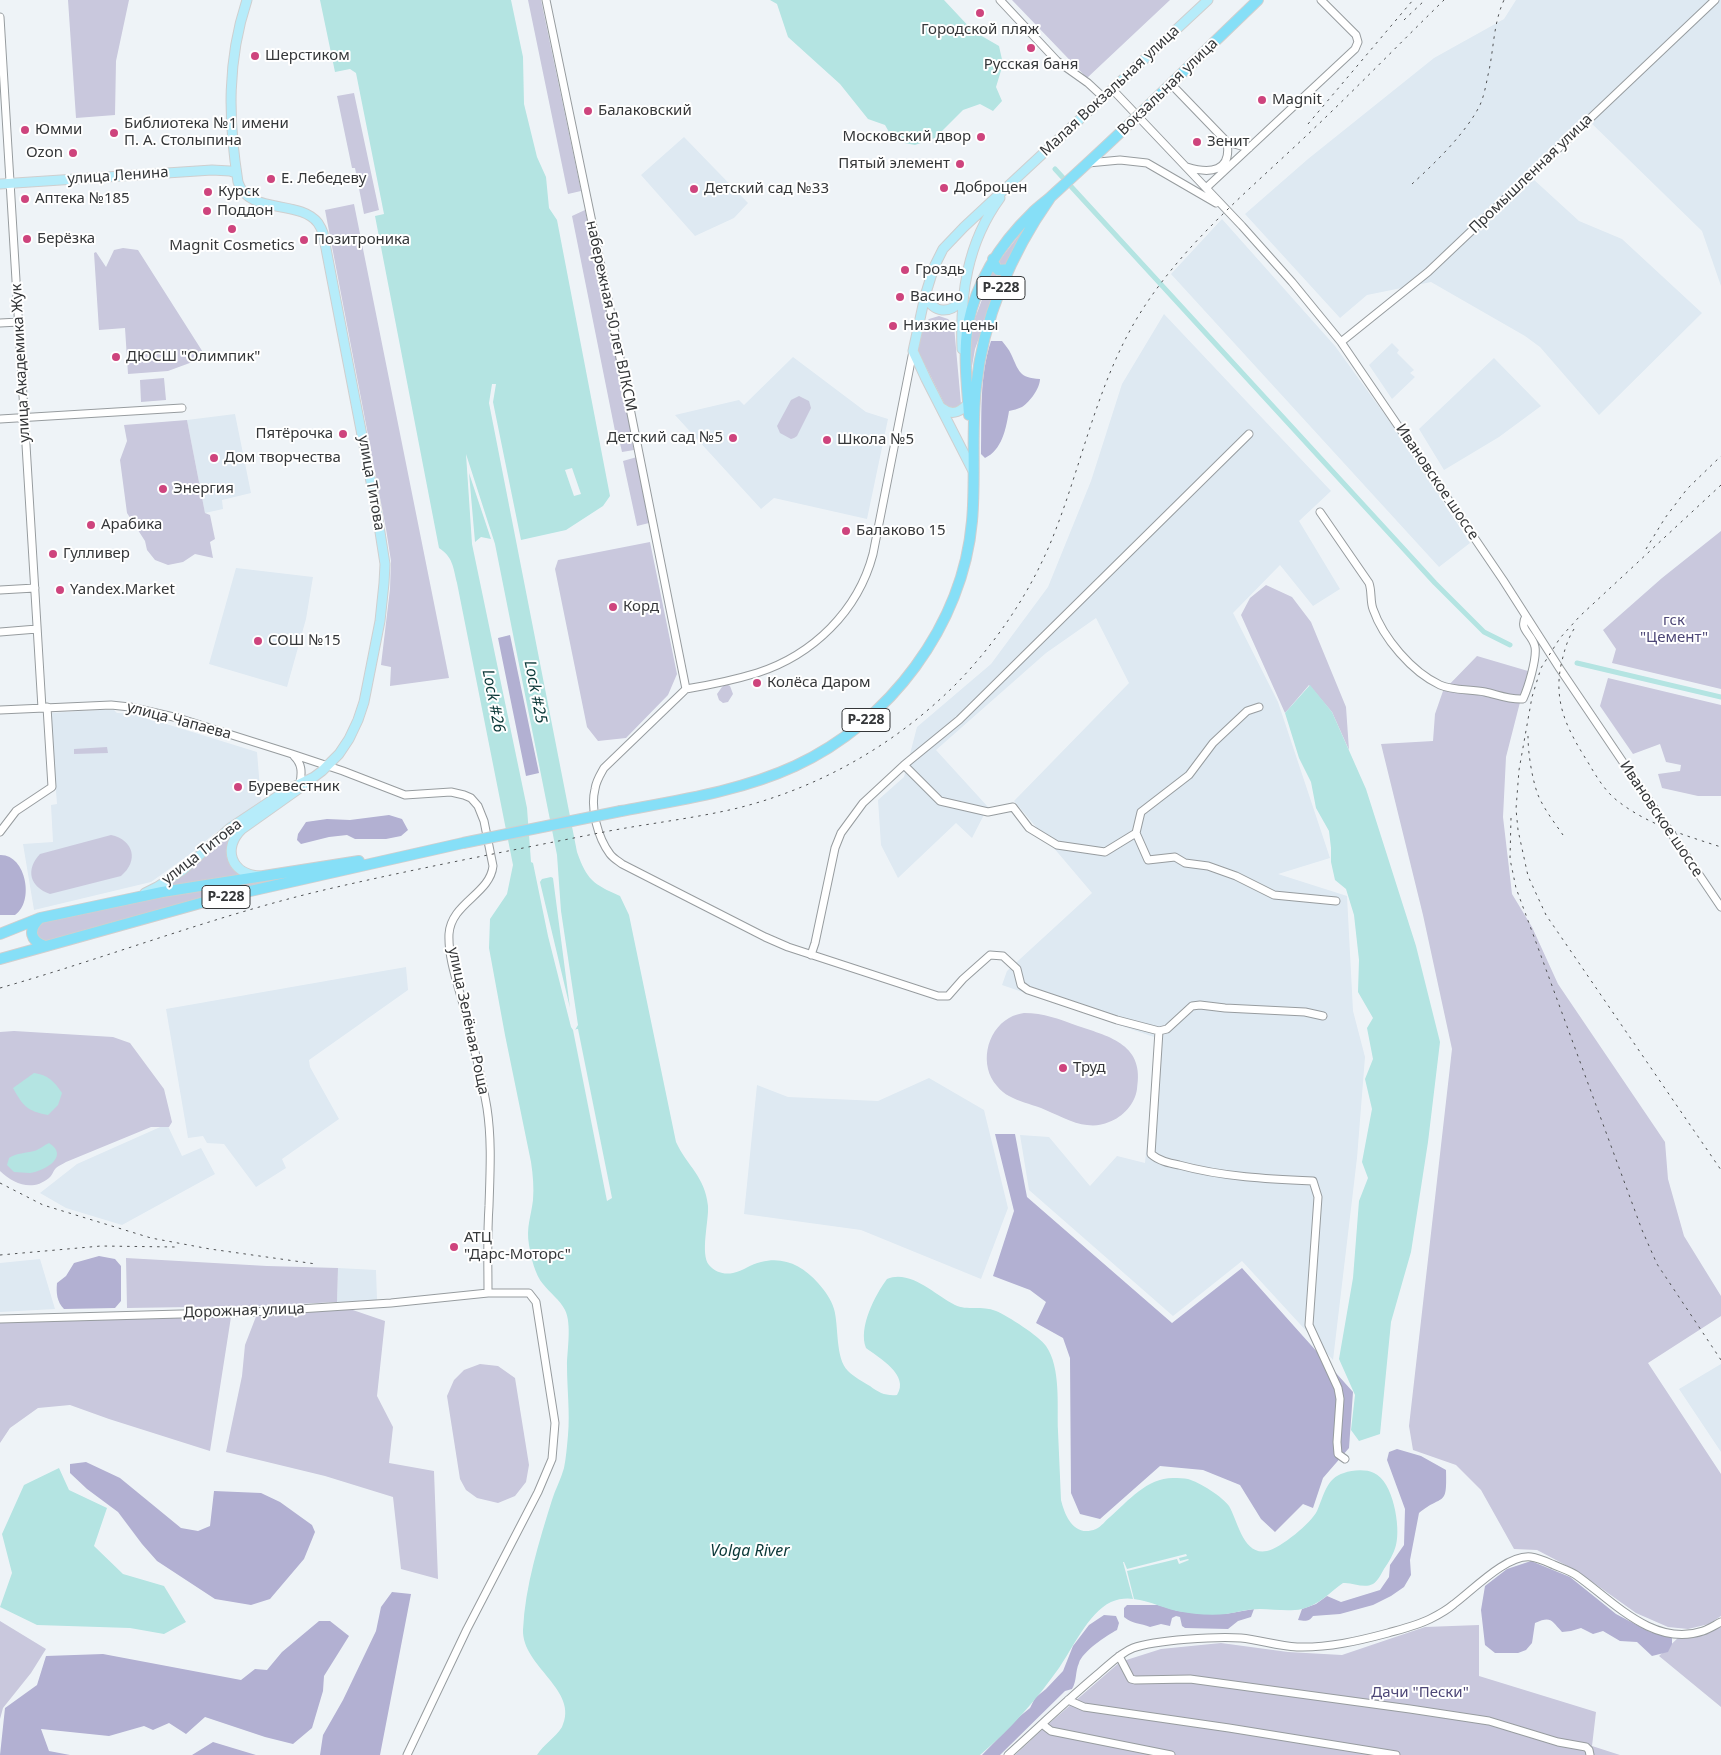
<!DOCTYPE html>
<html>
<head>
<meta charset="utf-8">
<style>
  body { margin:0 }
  canvas { display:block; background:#eef3f7 }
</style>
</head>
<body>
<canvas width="1721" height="1755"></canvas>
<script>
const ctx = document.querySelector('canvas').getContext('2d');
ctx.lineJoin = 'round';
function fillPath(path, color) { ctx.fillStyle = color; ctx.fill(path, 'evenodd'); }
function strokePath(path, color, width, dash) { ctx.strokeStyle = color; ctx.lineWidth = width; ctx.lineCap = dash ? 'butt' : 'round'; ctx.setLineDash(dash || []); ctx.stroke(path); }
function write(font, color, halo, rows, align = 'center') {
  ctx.font = font + ' "Noto Sans",sans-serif'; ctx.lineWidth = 4; ctx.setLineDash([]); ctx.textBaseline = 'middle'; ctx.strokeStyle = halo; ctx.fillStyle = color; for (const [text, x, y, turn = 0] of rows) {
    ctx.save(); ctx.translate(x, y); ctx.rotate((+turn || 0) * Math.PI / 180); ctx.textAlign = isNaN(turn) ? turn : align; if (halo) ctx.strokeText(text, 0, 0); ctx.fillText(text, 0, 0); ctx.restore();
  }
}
fillPath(new Path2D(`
  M1516 0H1721V286L1702 231 1584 116 1532 178 1579 221 1622 239 1702 313 1599 415 1540 347 1525 336 1431 282 1367 295 1340 318 1245 214 1308 159 1434 58 1504 19Z
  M684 137 748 203 734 218 695 236 641 175Z
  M1222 219 1335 346 1401 437 1470 543 1439 567 1171 274Z
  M1164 314 1331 491 1299 521 1340 589 1313 606 1280 565 1233 613 1278 702 1330 858 1278 874 1347 896 1353 1011 1365 1057 1357 1158 1333 1360 1242 1261 1173 1316 1029 1190 1020 1135 1049 1137 1090 1186 1117 1156 1145 1163 1157 1038 1002 985 1007 971 1092 893 1014 801 1129 683 1096 618 1046 653 936 750 988 807 972 838 956 823 898 878 881 845 878 800 904 777 917 727 991 664 1048 587 1091 481 1122 384Z
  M1392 343 1399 350 1397 353 1414 370 1410 373 1415 377 1392 399 1369 365Z
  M793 357 866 412 888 419 867 519 774 498 761 509 675 415 739 400 744 405Z
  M1494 358 1541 406 1499 437 1444 470 1419 429Z
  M235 414 251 493 222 500 223 509 205 513 187 420Z
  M236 568 313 577 306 619 287 687 209 664Z
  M99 710H114L117 713 134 714 257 752 261 801 215 833 190 854 151 882 34 910 23 844 53 842 51 805 57 804 50 713Z
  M406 967 408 990 309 1060 310 1067 339 1119 282 1159 286 1168 256 1187 224 1144 207 1143 203 1136 188 1138 166 1009Z
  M929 1078 984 1110 1008 1208 981 1279 861 1230 744 1214 757 1085 788 1097 878 1101Z
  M167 1124 182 1156 201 1148 215 1174 122 1225 66 1208 40 1193 77 1164Z
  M40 1259 55 1309 0 1312V1263Z
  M338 1268 376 1270 377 1300 337 1302Z
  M1721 1364V1452L1679 1389Z`), '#dee9f2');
fillPath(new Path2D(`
  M68 0H129L116 61 115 115 76 118Z
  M528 0H541L581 191 568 194Z
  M1012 0H1170L1087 78Z
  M354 93 379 210 364 214 355 168H352L337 96Z
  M354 204 449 678 390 686 391 667 381 665 390 589 391 561 386 529 325 210Z
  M585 210 632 433 616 436 572 216Z
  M1023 230 1005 266H1002L999 261Z
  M123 248 138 250 206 357 168 371 128 374 125 328 99 330 94 253 96 252 106 267 114 250Z
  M993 270 997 276 1002 275 975 349 970 378 971 329Z
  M939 316 948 319 954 326 961 404 958 409 952 410 946 407 918 351 924 324 929 319Z
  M164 378 166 400 141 402 140 380Z
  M799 396 809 401 811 408 797 436 794 438 791 439 780 433 777 426 791 400Z
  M187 420 205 513 210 515 215 539 210 542 213 558 195 554 183 562 168 565 155 560 147 550 145 541 127 513 120 460 127 441 124 425Z
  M631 437 634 450 622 452 619 439Z
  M637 457 649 523 637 526 623 461Z
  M1721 531V689L1612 663 1616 649 1603 630 1662 578Z
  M650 542 677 674 668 695 626 738 598 741 587 727 555 569 558 560Z
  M1266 585 1292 597 1311 622 1346 707 1349 750 1332 712 1309 685 1285 713 1241 615 1250 598Z
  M1477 656 1528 671 1506 757 1503 817 1512 894 1532 927 1558 984 1665 1142 1668 1179 1684 1236 1721 1296V1316L1648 1363 1721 1474V1616L1709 1624 1688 1629 1668 1627 1636 1613 1577 1571 1537 1550 1514 1549 1481 1490 1456 1465 1413 1450 1409 1426 1452 1049 1423 915 1381 744 1433 741 1435 714 1443 691Z
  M1608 678 1721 705V796H1698L1662 788 1658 774 1680 771 1681 765 1666 762 1660 744 1633 754 1600 706Z
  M726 684 730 686 733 694 728 702 723 703 719 700 717 694 722 687Z
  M107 747 108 753 74 754V749Z
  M237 826 238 828C222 847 222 859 240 876L164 888 182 875Z
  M111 835C134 840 139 861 121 876L50 894C30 887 25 870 40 854Z
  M340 868 46 942 37 936 36 927 40 923 162 897Z
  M1024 1013C1044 1013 1059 1019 1078 1026 1111 1037 1145 1045 1137 1089 1135 1104 1123 1117 1109 1122 1102 1125 1095 1126 1087 1125 1073 1124 1054 1113 1041 1108 1030 1104 1018 1101 1009 1096 1005 1094 1000 1090 997 1086 979 1066 986 1031 1009 1018 1014 1015 1019 1014 1024 1013Z
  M14 1031 113 1037 130 1043 164 1089 172 1122 169 1127H151L66 1162C63 1164 58 1166 56 1168 53 1171 52 1176 49 1178 32 1192 14 1184 0 1171V1032Z
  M126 1258 267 1266 338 1268 337 1302 257 1306 127 1308Z
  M347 1308 385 1321 377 1396 393 1427 389 1463 434 1471 438 1579 401 1569 393 1497 325 1476 226 1452 242 1376 245 1345 257 1314Z
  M231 1317 210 1451 109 1419 70 1405 38 1408 10 1428 0 1443V1321Z
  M480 1364 498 1366 515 1378 529 1465 526 1482 515 1496 498 1503 477 1498 466 1490 460 1479 447 1396 454 1380 464 1370Z
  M0 1621 46 1649 31 1673 3 1708 0 1719Z
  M1479 1625V1676L1596 1712 1592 1746 1620 1755H1015L1044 1728 1120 1662 1161 1649 1221 1643 1288 1652 1342 1655 1425 1627Z
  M1721 1627V1707L1659 1656 1680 1636H1694Z`), '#c9c8dd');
fillPath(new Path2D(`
  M991 341H1002C1005 345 1009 349 1011 354 1019 371 1019 378 1040 379 1040 388 1030 402 1022 407 1018 409 1013 410 1009 411 1006 429 1002 450 985 458L981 454C982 417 979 377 991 341Z
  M510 635 539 773 526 776 498 638Z
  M389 815 402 819 408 830 401 836 386 839H355L347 835 329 837 301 844 297 840 298 834 306 822 327 819 350 820Z
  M0 855C26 854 35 902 15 915H0Z
  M995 1134H1015L1027 1197 1172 1323 1242 1268 1353 1392 1349 1448 1323 1478 1313 1508 1303 1504 1275 1532 1261 1519 1240 1485 1203 1470 1160 1466 1100 1519 1080 1514 1071 1493 1070 1358 1063 1338 1036 1323 1046 1302 1030 1290 993 1276 1014 1211Z
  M99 1256 115 1259 121 1266V1301L115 1308 64 1309C57 1302 56 1293 57 1283L66 1276 74 1263Z
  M1397 1449 1421 1456 1446 1470C1447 1508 1444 1493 1419 1513L1410 1560 1411 1575 1404 1587 1391 1596 1373 1605 1340 1614 1313 1616C1309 1622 1305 1621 1298 1620L1302 1609 1316 1604 1327 1596 1341 1602 1380 1590 1389 1577 1390 1565 1404 1545 1405 1509 1387 1460 1389 1452Z
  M86 1462 120 1478 181 1528 198 1531 210 1526 214 1491 261 1493 280 1502 312 1525 315 1532 304 1559 270 1599 251 1605 215 1599 157 1561 142 1544 118 1512 87 1489 70 1473V1464Z
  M1531 1561 1570 1577 1616 1614 1650 1632 1672 1636V1644L1668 1652 1652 1656 1637 1642 1620 1641 1603 1631 1593 1634 1581 1628 1571 1631 1562 1632C1551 1620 1551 1616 1535 1623L1532 1643 1526 1650 1518 1653H1495L1485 1645 1481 1610 1485 1586 1507 1569Z
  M392 1592 411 1594 380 1755H320L323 1735 343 1700 376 1631 381 1607Z
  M1127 1605H1158L1178 1611 1203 1614H1225L1254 1609 1251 1617 1238 1621 1228 1629 1185 1628 1182 1626 1180 1617 1176 1616 1172 1618 1170 1626 1161 1624 1150 1627C1141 1623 1132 1624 1124 1617V1608Z
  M1104 1615 1116 1616 1119 1623 1117 1630C1107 1635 1082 1652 1079 1663 1075 1672 1077 1681 1072 1689L1065 1691 1000 1755H982L1019 1717 1030 1708 1035 1698 1046 1689 1063 1671 1073 1646 1089 1625Z
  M319 1621H330L349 1636 324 1676 323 1691 312 1728 293 1744 265 1737 205 1717 186 1734 169 1723 153 1730 144 1726 109 1736 41 1729 49 1751 70 1755H0L5 1708 37 1685 46 1656 103 1654 241 1680 255 1669 267 1670 282 1652Z
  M213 1742 256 1755H192Z`), '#b2b0d2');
fillPath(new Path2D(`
  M320 0H511L523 57 524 104 537 157 546 177 549 208 557 220 610 496 603 506 566 530 521 540 493 402 496 384H492L489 403 577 852C587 880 593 884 620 896L629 915 676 1142C687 1166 705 1176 708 1206 709 1221 700 1254 709 1265 715 1272 724 1275 733 1273 743 1271 751 1264 761 1262 784 1256 803 1266 818 1283 825 1291 831 1299 834 1309 839 1326 835 1358 848 1371 854 1377 863 1382 870 1386 879 1393 886 1396 897 1395 910 1375 879 1358 866 1348 858 1328 875 1295 887 1279 911 1269 936 1296 955 1305 967 1311 982 1305 996 1311 1008 1316 1039 1336 1046 1346 1061 1367 1057 1406 1058 1431 1059 1454 1060 1477 1061 1500 1065 1516 1074 1538 1096 1529 1101 1527 1106 1520 1110 1517 1128 1501 1147 1478 1173 1478 1178 1478 1184 1478 1188 1479 1199 1482 1223 1497 1229 1506 1238 1521 1243 1556 1267 1551 1281 1548 1311 1523 1317 1511 1324 1496 1326 1478 1344 1473 1352 1470 1366 1469 1374 1473 1393 1481 1401 1527 1396 1545 1394 1553 1389 1562 1384 1569 1381 1574 1378 1581 1373 1584 1363 1589 1353 1582 1343 1583 1330 1592 1319 1605 1302 1609 1288 1612 1274 1609 1260 1609 1248 1609 1238 1612 1226 1614 1211 1616 1192 1614 1177 1611 1155 1606 1133 1592 1111 1602 1088 1613 1073 1648 1059 1668 1037 1699 1010 1730 980 1755H537C544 1744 555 1738 562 1727 580 1690 522 1667 523 1630 525 1586 539 1542 552 1500 555 1490 561 1479 564 1468 566 1458 567 1446 568 1435 570 1412 567 1389 567 1366 567 1351 572 1324 565 1310 560 1300 550 1293 543 1284 535 1275 531 1257 529 1245 526 1227 531 1217 533 1200 534 1188 533 1175 531 1162L505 1035 489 948 490 919 507 894 513 865 457 583C453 567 453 557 439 548L375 216 384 214 356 73 350 69 335 72ZM466 454 495 544 557 855 561 911 578 1025 575 1030H573L571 1027 548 936 533 863 531 862 527 808 472 544Z
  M770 0H944L973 31 999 46 1003 64 996 87 1002 101 993 111 980 104 963 110 935 138 915 145 894 141 885 125 868 119 840 84 788 37 777 4Z
  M469 473 491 539 481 537 475 542Z
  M1310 685 1332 712 1366 789 1416 946 1440 1042 1428 1142 1411 1252 1391 1322 1380 1434 1359 1441 1351 1430 1355 1395 1339 1359 1353 1278 1359 1201 1368 1178 1362 1162 1372 1109 1365 1079 1373 1059 1367 1028 1373 1018 1358 992 1359 960 1354 915 1346 889 1335 880 1331 862V848L1329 831 1316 808 1311 782 1299 758 1285 713Z
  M551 877 553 878 570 1008 540 882 542 879Z
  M34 1073C48 1075 54 1081 62 1093L58 1105 48 1115C27 1111 23 1106 13 1088Z
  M49 1143C70 1156 45 1171 30 1173 25 1173 19 1172 14 1172L7 1165 9 1158C17 1153 26 1153 34 1151 39 1150 44 1145 49 1143Z
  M59 1468 69 1490 107 1508 94 1546 123 1574 164 1586 186 1622 164 1634 130 1628 37 1625 0 1607 12 1573 2 1534 24 1485Z`), '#b4e4e2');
fillPath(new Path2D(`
  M572 468 581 494 574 496 565 470Z
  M577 1029H578L612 1198 607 1201 573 1030Z
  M1186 1554 1187 1556 1179 1558 1180 1561 1188 1559 1189 1560 1179 1564 1177 1559 1127 1571 1134 1599H1133L1123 1562H1124L1127 1569Z`), '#eef3f7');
strokePath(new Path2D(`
  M1055 169 1435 583 1484 632 1510 645
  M1577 663 1721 697`), '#b4e4e2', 5);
const minor = new Path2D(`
  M546 0 617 343 686 689C710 685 734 680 757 673 813 655 858 611 873 554L913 351
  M1000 0 1057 61 1088 83 1103 97
  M0 17 42 708
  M1171 84 1227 142 1249 148
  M1112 89 1242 226 1292 282 1341 342 1503 580 1560 669 1721 907
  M1088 163 1120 160 1147 163 1216 203
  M1187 167C1210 174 1232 172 1227 142
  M1206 188 1355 49 1358 42 1356 35 1321 0
  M0 323 19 322
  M1341 342 1428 272 1715 0
  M0 419 182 408
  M1320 512 1369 583C1372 591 1370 601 1373 609 1383 638 1412 672 1440 685 1453 691 1471 689 1485 692 1498 695 1510 700 1523 699 1528 688 1537 659 1535 647 1532 633 1518 630 1526 616
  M0 590 35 588
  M0 632 37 629
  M686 689 604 768C600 775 596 781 595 789 590 809 598 838 610 854 613 858 618 861 622 864L765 937 788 947 938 996H948L963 979 990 955 1003 956 1017 969 1021 985 1028 990 1117 1020 1159 1031 1167 1029 1192 1006 1200 1005 1225 1008 1305 1012 1323 1016
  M0 710 111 705 130 707 178 718 292 754 343 771 405 795 451 792 464 795 471 798 478 806 484 821 493 866C490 894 451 903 449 934 448 957 457 982 463 1004 472 1039 481 1073 487 1108 492 1141 490 1173 489 1206 487 1235 488 1264 488 1293
  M294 756C302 764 302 772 300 783
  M904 765 940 801 988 812 1013 807 1029 828 1057 845 1105 852 1136 833 1148 860 1175 857 1185 863 1208 866 1236 876 1274 895 1336 901
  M0 832 16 811 52 787 47 707
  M1136 833 1141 812 1189 775 1213 743 1247 711 1259 707
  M811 955 815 943 835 848 841 833 863 803 904 765 959 720 1249 434
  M1159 1031 1151 1154C1159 1161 1169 1163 1179 1165 1223 1177 1268 1179 1313 1181L1318 1197 1309 1325 1338 1388 1340 1399 1337 1442 1338 1454 1345 1459
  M0 1319 253 1312 391 1303 488 1293H529L536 1302 555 1423 552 1459 538 1492 467 1629 407 1755
  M1119 1656 1131 1679 1135 1680 1190 1679 1410 1709 1489 1721 1558 1742 1586 1747 1589 1750 1590 1755
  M1068 1700 1084 1707 1229 1728 1396 1755
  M1042 1724 1051 1731 1171 1755
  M1008 1755C1038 1728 1067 1700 1098 1674 1109 1665 1120 1653 1133 1648 1155 1640 1218 1636 1241 1638 1260 1640 1278 1646 1297 1647 1328 1648 1358 1641 1388 1633 1402 1629 1418 1625 1430 1619 1438 1615 1447 1610 1454 1604 1473 1590 1507 1554 1531 1557 1539 1558 1547 1562 1554 1565 1561 1568 1570 1571 1576 1575 1612 1600 1653 1648 1703 1631 1709 1629 1715 1625 1721 1622`);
const major = new Path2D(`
  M0 184 212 170 230 171 236 173
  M925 296C934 313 949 315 962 300
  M962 349C960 295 967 243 1000 198
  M942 408C953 417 962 411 970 401
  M973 471 926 379 913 351 925 296 934 267 943 249 964 227 1208 0
  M259 876C231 874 222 848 242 829L304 785
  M145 893 157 887 183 870 230 828 287 790 314 777 322 771 339 754 349 739 358 720 364 702 380 621 384 583 385 564 377 513 323 233C322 230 320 226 318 223 300 199 248 215 238 182 228 119 227 60 247 0`);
const highway = new Path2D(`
  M1149 105 1258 0
  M993 259 994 264 998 270 1009 269
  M969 415C967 385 963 354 968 324 977 280 1000 244 1032 213 1039 206 1048 200 1055 193 1078 172 1102 150 1125 128
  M621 811C680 800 741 791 795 766 889 723 963 625 972 521 976 477 971 431 976 387 983 319 1011 253 1050 198
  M39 919C28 930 30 941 45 946
  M0 934 40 918 162 892 359 861
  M0 959 215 899 463 843`);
strokePath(minor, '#979c9f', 9);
strokePath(major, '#cfcfcf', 11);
strokePath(highway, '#cfcfcf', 12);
strokePath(minor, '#fff', 7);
strokePath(major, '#b6ecfa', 9);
strokePath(highway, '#86dff7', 10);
strokePath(new Path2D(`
  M1404 20 1425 0
  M1308 124 1413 0
  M1412 184C1435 163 1466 133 1480 105 1484 96 1486 85 1488 75 1494 50 1493 24 1504 0
  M1721 485 1580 616 1560 638 1541 668 1532 697 1519 770 1516 809 1518 830 1528 876 1546 915 1721 1170
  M1646 549 1665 518 1687 489 1721 456
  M1574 629C1567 640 1564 652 1561 665 1553 705 1569 732 1589 764 1596 776 1604 789 1614 798 1645 824 1684 835 1721 847
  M1528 736C1528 753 1532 779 1538 795 1544 809 1554 822 1563 835
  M1511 818 1510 859 1516 888 1642 1230 1657 1264 1721 1360
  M0 988C109 957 214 916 324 890 418 868 514 850 609 831 652 823 696 818 738 808 821 787 896 744 956 684 995 644 1028 596 1050 544 1080 472 1094 394 1133 325 1172 257 1233 204 1290 151 1343 102 1393 50 1444 0
  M0 1183 43 1205 151 1238 210 1249 316 1264
  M0 1255 101 1246 175 1247`), '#4e5052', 1, [2.5, 5]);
const highwayBridge = new Path2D(`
  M1125 128 1149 105
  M463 843 621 811`);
strokePath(highwayBridge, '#cfcfcf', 12, []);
strokePath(highwayBridge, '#86dff7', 10);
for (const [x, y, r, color] of [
  [980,13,5,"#ce447d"],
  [1031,48,5,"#ce447d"],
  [255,56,5,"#ce447d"],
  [1262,100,5,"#ce447d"],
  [588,111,5,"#ce447d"],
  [25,130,5,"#ce447d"],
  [114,133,5,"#ce447d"],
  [981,137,5,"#ce447d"],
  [1197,142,5,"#ce447d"],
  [73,153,5,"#ce447d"],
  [960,164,5,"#ce447d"],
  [271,179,5,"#ce447d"],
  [944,188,5,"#ce447d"],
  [694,189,5,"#ce447d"],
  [208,192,5,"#ce447d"],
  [25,199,5,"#ce447d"],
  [207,211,5,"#ce447d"],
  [232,229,5,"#ce447d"],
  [27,239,5,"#ce447d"],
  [304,240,5,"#ce447d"],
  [905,270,5,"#ce447d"],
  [900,297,5,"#ce447d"],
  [893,326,5,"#ce447d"],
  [116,357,5,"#ce447d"],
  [343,434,5,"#ce447d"],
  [733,438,5,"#ce447d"],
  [827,440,5,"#ce447d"],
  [214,458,5,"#ce447d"],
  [163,489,5,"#ce447d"],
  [91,525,5,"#ce447d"],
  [846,531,5,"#ce447d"],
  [53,554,5,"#ce447d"],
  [60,590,5,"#ce447d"],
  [613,607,5,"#ce447d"],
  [258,641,5,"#ce447d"],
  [757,683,5,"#ce447d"],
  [238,787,5,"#ce447d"],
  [1063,1068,5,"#ce447d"],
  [454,1247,5,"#ce447d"]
]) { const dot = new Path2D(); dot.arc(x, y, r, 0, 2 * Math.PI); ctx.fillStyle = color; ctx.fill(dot); strokePath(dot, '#fff', 2); }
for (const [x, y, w] of [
  [1001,288,48],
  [866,720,48],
  [226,897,48]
]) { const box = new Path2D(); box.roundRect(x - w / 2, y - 11.5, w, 23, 4); ctx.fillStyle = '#fff'; ctx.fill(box); strokePath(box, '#353739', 1); }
write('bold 14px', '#353739', null, [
  ["Р-228",1001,288],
  ["Р-228",866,720],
  ["Р-228",226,897]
]);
write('15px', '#353739', '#fff', [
  ["Городской пляж",980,30,"center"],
  ["Шерстиком",265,56],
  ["Русская баня",1031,65,"center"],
  ["Magnit",1272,100],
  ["Балаковский",598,111],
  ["Библиотека №1 имени",124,124],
  ["П. А. Столыпина",124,141],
  ["Юмми",35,130],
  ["Московский двор",971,137,"right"],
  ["Зенит",1207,142],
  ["Ozon",63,153,"right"],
  ["Пятый элемент",950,164,"right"],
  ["Е. Лебедеву",281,179],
  ["Доброцен",954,188],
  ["Детский сад №33",704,189],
  ["Курск",218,192],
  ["Аптека №185",35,199],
  ["Поддон",217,211],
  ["Берёзка",37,239],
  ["Позитроника",314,240],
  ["Magnit Cosmetics",232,246,"center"],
  ["Гроздь",915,270],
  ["Васино",910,297],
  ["Низкие цены",903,326],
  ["ДЮСШ \"Олимпик\"",126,357],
  ["Пятёрочка",333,434,"right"],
  ["Детский сад №5",723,438,"right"],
  ["Школа №5",837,440],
  ["Дом творчества",224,458],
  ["Энергия",173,489],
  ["Арабика",101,525],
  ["Балаково 15",856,531],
  ["Гулливер",63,554],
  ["Yandex.Market",70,590],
  ["Корд",623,607],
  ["СОШ №15",268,641],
  ["Колёса Даром",767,683],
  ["Буревестник",248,787],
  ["Труд",1073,1068],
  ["АТЦ",464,1238],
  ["\"Дарс-Моторс\"",464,1255]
], 'left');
write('15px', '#353739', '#fff', [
  ["Вокзальная улица",1168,87,-44],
  ["Малая Вокзальная улица",1110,91,-43],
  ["Промышленная улица",1531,174,-44],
  ["улица Ленина",118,176,-4],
  ["набережная 50 лет ВЛКСМ",611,316,78],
  ["улица Академика Жук",21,363,-93],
  ["Ивановское шоссе",1437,482,56],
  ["улица Титова",371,483,80],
  ["улица Чапаева",179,721,15],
  ["Ивановское шоссе",1661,819,56],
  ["улица Титова",202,852,-38],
  ["улица Зелёная Роща",468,1021,78],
  ["Дорожная улица",244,1311,-2]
]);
write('15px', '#4d4777', '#fff', [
  ["гск",1674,621],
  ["\"Цемент\"",1674,638],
  ["Дачи \"Пески\"",1420,1693]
]);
write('italic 16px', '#093737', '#fff', [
  ["Lock #25",535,692,79],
  ["Lock #26",493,701,79],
  ["Volga River",750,1551]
]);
</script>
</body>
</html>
